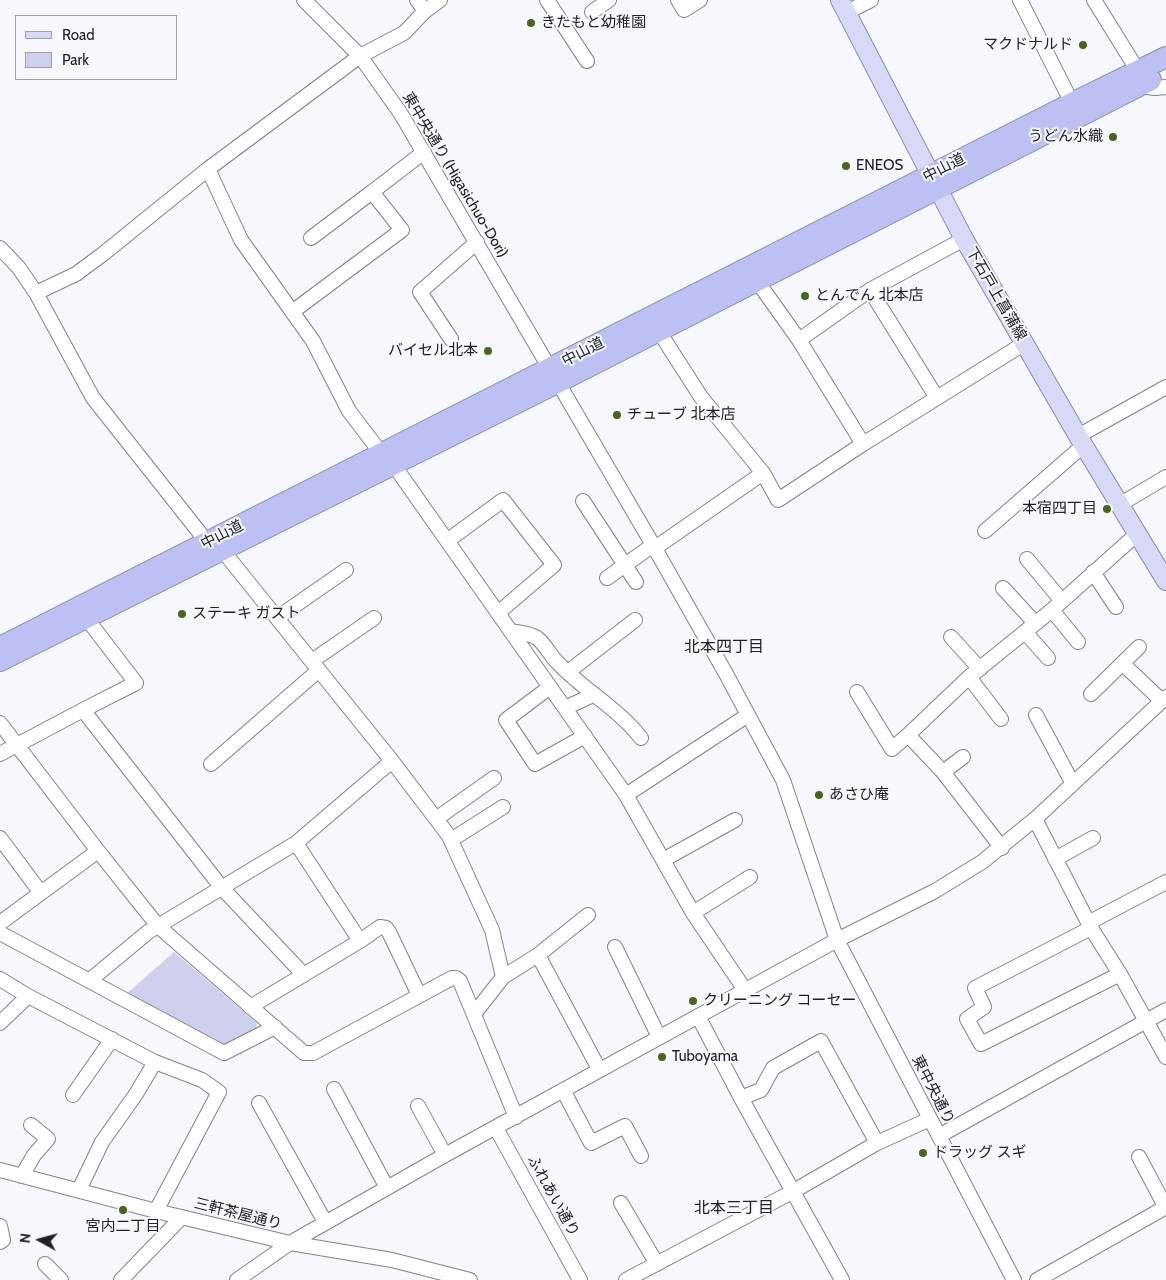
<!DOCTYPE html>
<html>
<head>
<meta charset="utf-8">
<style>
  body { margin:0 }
  #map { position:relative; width:1166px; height:1280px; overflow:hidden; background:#f7f8fd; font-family:Cabin,sans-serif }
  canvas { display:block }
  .legend { position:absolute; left:15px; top:15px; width:162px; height:65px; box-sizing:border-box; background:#f7f8fd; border:1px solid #a1a2a9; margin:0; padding:6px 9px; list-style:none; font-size:15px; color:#20202a }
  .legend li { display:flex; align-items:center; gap:10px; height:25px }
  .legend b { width:25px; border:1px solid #a1a2a9 }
  .north { position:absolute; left:15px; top:1215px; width:50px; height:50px; -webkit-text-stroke:4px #f7f8fd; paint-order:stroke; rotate:277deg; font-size:14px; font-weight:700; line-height:20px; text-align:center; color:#20202a }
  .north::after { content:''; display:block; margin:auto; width:18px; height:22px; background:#20202a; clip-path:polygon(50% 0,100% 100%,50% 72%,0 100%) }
</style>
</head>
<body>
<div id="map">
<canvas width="1166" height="1280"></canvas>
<ul class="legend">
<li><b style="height:6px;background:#d7d9f7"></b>Road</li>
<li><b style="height:14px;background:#cecfec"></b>Park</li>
</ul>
<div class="north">N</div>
</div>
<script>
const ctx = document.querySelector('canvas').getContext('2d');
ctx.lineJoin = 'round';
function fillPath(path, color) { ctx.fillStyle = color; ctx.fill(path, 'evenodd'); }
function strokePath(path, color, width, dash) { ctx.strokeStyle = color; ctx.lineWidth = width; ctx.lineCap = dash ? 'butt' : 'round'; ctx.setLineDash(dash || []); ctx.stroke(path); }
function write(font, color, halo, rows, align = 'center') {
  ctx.font = font + ' Cabin,"Noto Sans JP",sans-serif'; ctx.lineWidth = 4; ctx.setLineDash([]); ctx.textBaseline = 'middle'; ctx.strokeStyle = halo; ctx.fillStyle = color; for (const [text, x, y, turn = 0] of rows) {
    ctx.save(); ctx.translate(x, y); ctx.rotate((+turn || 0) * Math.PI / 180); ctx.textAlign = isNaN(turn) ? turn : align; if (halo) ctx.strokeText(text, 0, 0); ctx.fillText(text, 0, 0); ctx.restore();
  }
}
fillPath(new Path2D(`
  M174 952 257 1023 256 1030 228 1045 219 1043 126 994Z`), '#cecfec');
const minor = new Path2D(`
  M304 0 360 56 401 114 653 545 725 672 783 780 837 940 1014 1280
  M417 0 425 11
  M547 0 587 61
  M678 0 684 10 700 0
  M1020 0 1072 103
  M1094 0 1138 71
  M592 12 609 0
  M847 12 871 0
  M1140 86 1155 88 1166 87
  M208 169 241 240 313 341 349 411 381 453
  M311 238 372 192
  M0 248 19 268 36 293 93 398 207 542
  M757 281 799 340 863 444
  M870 290 937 398
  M36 293 76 274 103 254 208 169 360 56 404 33 425 11 440 0
  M292 312 402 230 372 192 424 152
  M658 330 701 397 763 473 778 500 863 444 1025 343
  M451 339 420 292 477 242
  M799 340 870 290 964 239
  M1078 436 1166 387
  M393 464 626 795 693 913 745 990
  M583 501 636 582
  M1119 505 1166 477
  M985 531 1084 445
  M447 541 503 500 554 565 498 613
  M655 548 763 473
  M223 551 392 761 449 836 492 930 503 977
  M1027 559 1062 601
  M1093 572 1116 607
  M607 578 653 545
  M1003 588 1035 623
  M1052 610 1078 642
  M277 618 346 570
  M511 631C519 633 530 633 537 638 545 644 550 655 557 662 583 690 618 708 641 738
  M1025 632 1048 658
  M951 637 980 669
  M312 661 374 618
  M1123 664 1162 701
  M568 672 635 620
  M969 677 1001 719
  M550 687 506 720 535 764 585 736
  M857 692 892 749 908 735
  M1091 694 1139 647
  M565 708 593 695
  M83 710 222 888 304 975
  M1036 715 1073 784
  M0 723 98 851 158 926 304 1053H313L452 978H456L460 981 516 1117
  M0 754 83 710 136 683 87 619
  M211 764 319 670
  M943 772 963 757
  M626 795 748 715
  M436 819 494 778
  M1035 819 1091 928 1120 974 1166 1057
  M0 838 41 893
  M451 840 503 807
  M296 843 392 761
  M1002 848 943 772 908 735 969 677 1052 610 1137 534
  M1055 859 1093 838
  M663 860 735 820
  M693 913 750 877
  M0 923 98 851
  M1088 923 1166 882
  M1091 928 975 988 984 1007 967 1019 981 1044 1120 974
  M0 933 224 1053 275 1027
  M615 947 659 1037
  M538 955 599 1069
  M0 979 28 996 155 1062 202 1080 219 1092 156 1211
  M89 981 148 932 296 843 360 941
  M250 1007 360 941 380 927 386 928 389 932 419 995
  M474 1014 503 977 538 955 588 915
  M698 1016 741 1098 842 1280
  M0 1023 28 996
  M334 1089 387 1188
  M563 1090 591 1143 625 1126 641 1156
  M73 1095 112 1039
  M741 1098 761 1090 773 1068 821 1041 877 1143
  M259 1103 325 1222
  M418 1106 445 1155
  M496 1128 580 1280
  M939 1136 1166 1010
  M1139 1157 1166 1208
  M0 1170 156 1211 290 1243 392 1260 470 1280
  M22 1176 34 1155 48 1139 31 1125
  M79 1190 102 1142 136 1094 155 1062
  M621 1203 657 1264
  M0 1226 3 1240 0 1242
  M45 1264 61 1280
  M121 1280 182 1217
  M237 1280 290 1243 445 1155 837 940 935 891 982 862 1035 819 1166 697
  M626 1280 792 1192 877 1143 930 1119
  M1037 1280 1166 1207`);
const major = new Path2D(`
  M840 0 964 239 1078 436 1166 581`);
const highway = new Path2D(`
  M0 647 1072 103 1166 57
  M0 661 557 383 1151 80`);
strokePath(minor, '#7e8098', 16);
strokePath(major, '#8688ac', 20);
strokePath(highway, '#8688ac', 22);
strokePath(minor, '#fff', 14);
strokePath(major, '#d7d9f7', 18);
strokePath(highway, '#bdc0f2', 20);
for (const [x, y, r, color] of [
  [531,23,5,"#48661b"],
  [1083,45,5,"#48661b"],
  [1113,137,5,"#48661b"],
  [846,166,5,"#48661b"],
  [805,296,5,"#48661b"],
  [488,351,5,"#48661b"],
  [617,415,5,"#48661b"],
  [1107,509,5,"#48661b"],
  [182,614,5,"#48661b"],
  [819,795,5,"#48661b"],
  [693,1001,5,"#48661b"],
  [662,1057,5,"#48661b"],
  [923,1153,5,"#48661b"],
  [123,1210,5,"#48661b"]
]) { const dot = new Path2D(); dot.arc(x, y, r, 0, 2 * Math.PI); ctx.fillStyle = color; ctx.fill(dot); strokePath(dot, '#f7f8fd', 2); }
write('15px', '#20202a', '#f7f8fd', [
  ["きたもと幼稚園",541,23],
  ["マクドナルド",1073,45,"right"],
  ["うどん水織",1103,137,"right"],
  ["ENEOS",856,166],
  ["とんでん 北本店",815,296],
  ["バイセル北本",478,351,"right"],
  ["チューブ 北本店",627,415],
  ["本宿四丁目",1097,509,"right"],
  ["ステーキ ガスト",192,614],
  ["あさひ庵",829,795],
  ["クリーニング コーセー",703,1001],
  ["Tuboyama",672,1057],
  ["ドラッグ スギ",933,1153],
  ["宮内二丁目",123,1227,"center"]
], 'left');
write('15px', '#20202a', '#f7f8fd', [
  ["中山道",944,168,-27],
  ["東中央通り (Higasichuo-Dori)",455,175,59],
  ["下石戸上菖蒲線",996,294,60],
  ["中山道",583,352,-27],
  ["中山道",222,535,-27],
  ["東中央通り",933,1090,63],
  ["ふれあい通り",553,1196,61],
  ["三軒茶屋通り",238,1214,14]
]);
write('16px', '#20202a', '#f7f8fd', [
  ["北本四丁目",724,647],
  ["北本三丁目",734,1208]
]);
</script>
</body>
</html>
